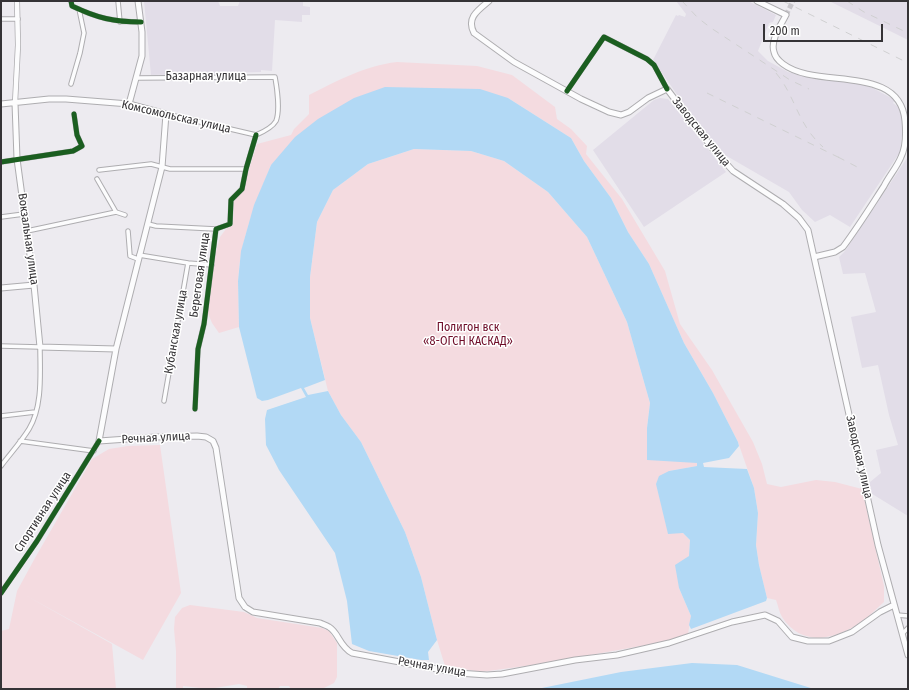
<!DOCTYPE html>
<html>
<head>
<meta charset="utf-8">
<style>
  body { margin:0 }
  #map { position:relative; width:909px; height:690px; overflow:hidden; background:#edebf0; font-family:"Fira Sans Condensed",sans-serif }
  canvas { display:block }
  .frame { position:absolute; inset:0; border:2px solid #353336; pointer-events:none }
  .scale { position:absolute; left:763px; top:24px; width:120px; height:18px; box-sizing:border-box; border:2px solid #353336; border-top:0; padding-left:5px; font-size:12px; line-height:14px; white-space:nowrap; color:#353336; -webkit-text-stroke:3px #fff; paint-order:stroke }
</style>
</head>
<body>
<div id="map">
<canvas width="909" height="690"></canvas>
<div class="frame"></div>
<div class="scale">200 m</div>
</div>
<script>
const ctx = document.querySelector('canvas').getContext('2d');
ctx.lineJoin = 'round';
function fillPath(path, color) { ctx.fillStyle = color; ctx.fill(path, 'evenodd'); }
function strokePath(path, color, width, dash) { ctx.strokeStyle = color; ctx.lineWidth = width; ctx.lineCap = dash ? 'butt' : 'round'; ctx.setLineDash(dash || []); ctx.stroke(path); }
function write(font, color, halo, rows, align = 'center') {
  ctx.font = font + ' "Fira Sans Condensed",sans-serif'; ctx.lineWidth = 3; ctx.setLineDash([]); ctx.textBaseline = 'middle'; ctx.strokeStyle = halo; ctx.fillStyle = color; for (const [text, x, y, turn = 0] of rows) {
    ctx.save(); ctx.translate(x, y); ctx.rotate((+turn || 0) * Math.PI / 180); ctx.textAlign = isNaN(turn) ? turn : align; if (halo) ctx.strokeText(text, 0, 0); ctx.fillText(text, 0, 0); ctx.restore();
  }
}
fillPath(new Path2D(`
  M144 1H218L220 6H238L240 1H303V6L310 7V15H302V22L275 20 272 71 261 70V72L151 75Z
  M676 1H748L776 15 773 22 769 23 758 51 768 61 788 72 818 80 851 82 869 86 895 100 893 103 901 109 903 127 900 152 850 227 830 215 815 222 802 210 789 192 725 155 715 147 678 96 653 60 676 15 678 16 679 15 685 17 686 14Z
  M829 1H908V40L898 35Z
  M660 98 668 99 726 172 644 227 593 150 654 100Z
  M908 151V516L869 492 870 482 881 473 876 450 898 445 889 415 878 365 862 368 851 317 876 312 865 273 843 274 839 257 845 251 876 205 907 158Z`), '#e2dde8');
fillPath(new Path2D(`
  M397 62 477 66 512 75 555 107 557 119 571 129 587 146 586 154 622 199 665 271 680 324 712 370 753 442 762 464 767 484 781 487 816 480 835 482 862 489 884 586V602C875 610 866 620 855 626 830 641 800 645 782 617 779 612 778 605 776 600L767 598 759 565 756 545 758 513 754 488 738 442 713 393 684 343 649 264 628 232 611 198 584 161 571 138 508 98 271 165C260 193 248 221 242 250 236 275 239 302 239 327L219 333 212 323 207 311 216 252 220 237 226 229 233 225 234 201 245 188 246 179 257 144 291 135 294 129 309 114V95C339 80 364 66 397 62Z
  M414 149 471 151 504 161 548 192 587 237 627 322 650 403 647 428 697 463 698 466 669 471 683 533 690 540 689 556 679 588 691 616 688 634 669 641 540 664 481 672 445 666 437 640 421 577 405 532 361 442 341 415 328 391 310 318V277L317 222 333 190 368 164Z
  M160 445 181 593 143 660 25 595 112 644 116 689H1V631L9 629 17 591 35 558 92 459 109 449 128 446Z
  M190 605 244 612 257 618 322 628 329 631 337 643V677L334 683 322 689H291L289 686H280L278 689H247V686L239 684 209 689 183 686V689H176V651L174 629 175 617 182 608Z`), '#f4dbe0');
fillPath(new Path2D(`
  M385 87 480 89 508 98 571 138 584 161 611 198 628 232 649 264 684 343 713 393 738 442 739 446 729 458 703 463 704 467 747 469 754 488 758 513 756 545 759 565 767 598 766 601 691 629 689 625 691 616 679 588 675 565 689 556 690 540 683 533 668 534 656 484 659 476 669 471 697 466V463L647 460V428L650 403 627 322 587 237 548 192 504 161 471 151 414 149 368 164 333 190 317 222 310 277V318L325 380 304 388 308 395 328 391 341 415 361 442 405 532 421 577 437 640 428 652 429 660H421L369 651 352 644 347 601 335 553 279 470 266 445 265 419 267 410 306 397 301 388 268 400 262 401 257 398 239 327 238 281 241 251 254 205 271 165 295 137 318 119 354 98Z
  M692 663 737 665 814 689H537L621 672Z`), '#b2d9f5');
strokePath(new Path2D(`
  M786 15 793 1`), '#c8c6cb', 5, [5, 2.5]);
const minor = new Path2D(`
  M71 1 72 6C97 18 114 22 141 22
  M118 1 120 22
  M1 19H18
  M137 78 275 77C277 88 280 111 276 121 272 128 263 132 256 135
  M71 84 80 53 84 33 79 9
  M567 91 604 37 647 59 654 65 667 89
  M166 114 256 135
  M1 162 73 151 82 146 77 135 74 114
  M99 170 151 164 170 169H246
  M97 179 116 212 125 215
  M1 217 24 214
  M148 224 156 226 216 229
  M27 231 116 212
  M128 231 130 256 138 259
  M139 255 188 263 212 265
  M1 346 40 347C40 373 43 406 29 429 21 442 10 454 1 466
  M164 401 188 263
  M195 409 198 349 204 324 216 229 230 224 231 200 242 189 246 169 256 135
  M1 416 35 412
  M20 441 94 451
  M1 593 37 541 99 441
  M897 615 908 616
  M902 634 908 628`);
const tertiary = new Path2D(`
  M15 103 18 45 17 1`);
const secondary = new Path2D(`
  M489 1C478 10 466 18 474 33L514 62 581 99 609 112 621 115 629 112 648 98 667 89 713 149 733 171 783 204 799 218 808 230 878 545 908 655
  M757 1 786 15C781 25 770 40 774 52 775 57 779 61 783 64 817 90 900 63 905 121 906 132 906 147 901 157 897 167 889 176 884 186 871 206 858 227 843 247L835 252 814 257
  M15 103 17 159 34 285 40 347 116 349
  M1 104 49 99H66L129 104 166 114 162 167 116 349 99 441 156 437 197 436 206 437 213 441 216 448 239 598 245 607 253 612 320 623C322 624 326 625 329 627 339 633 339 646 352 653L458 673 487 675 502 674 575 660 617 655 669 643 732 622 765 615 778 621 792 637 808 641H829L852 632 880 612 894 605
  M129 104 142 56V32L138 1
  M1 288 34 285`);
strokePath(minor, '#aeadb0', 5.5);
strokePath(tertiary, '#aeadb0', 6);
strokePath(secondary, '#aeadb0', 7);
strokePath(minor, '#fcfcfd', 3.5);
strokePath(tertiary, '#fcfcfd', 4.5);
strokePath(secondary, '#fcfcfd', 5);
strokePath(new Path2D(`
  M682 1 698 18 711 28 790 80 809 89
  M783 1 908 63
  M847 1 864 12 908 33
  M776 73C796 97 797 124 823 147
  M707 93 842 159
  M838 157 861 169`), '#d0d0d1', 1, [7, 7]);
strokePath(new Path2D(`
  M71 1 72 6C97 18 114 22 141 22
  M567 91 604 37 647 59 654 65 667 89
  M1 162 73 151 82 146 77 135 74 114
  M195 409 198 349 204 324 216 229 230 224 231 200 242 189 246 169 256 135
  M1 593 37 541 99 441`), '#1b5e20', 5);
write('12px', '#353336', '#fff', [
  ["Базарная улица",206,77],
  ["Комсомольская улица",176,117,13],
  ["Заводская улица",701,132,51],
  ["Вокзальная улица",28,239,82],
  ["Береговая улица",200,275,-82],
  ["Кубанская улица",176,332,-80],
  ["Речная улица",156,438,-3],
  ["Заводская улица",859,457,77],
  ["Спортивная улица",43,512,-57],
  ["Речная улица",432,667,10]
]);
write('12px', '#6e0c28', '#fff', [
  ["Полигон вск",468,328],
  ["«8-ОГСН КАСКАД»",468,342]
]);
</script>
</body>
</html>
